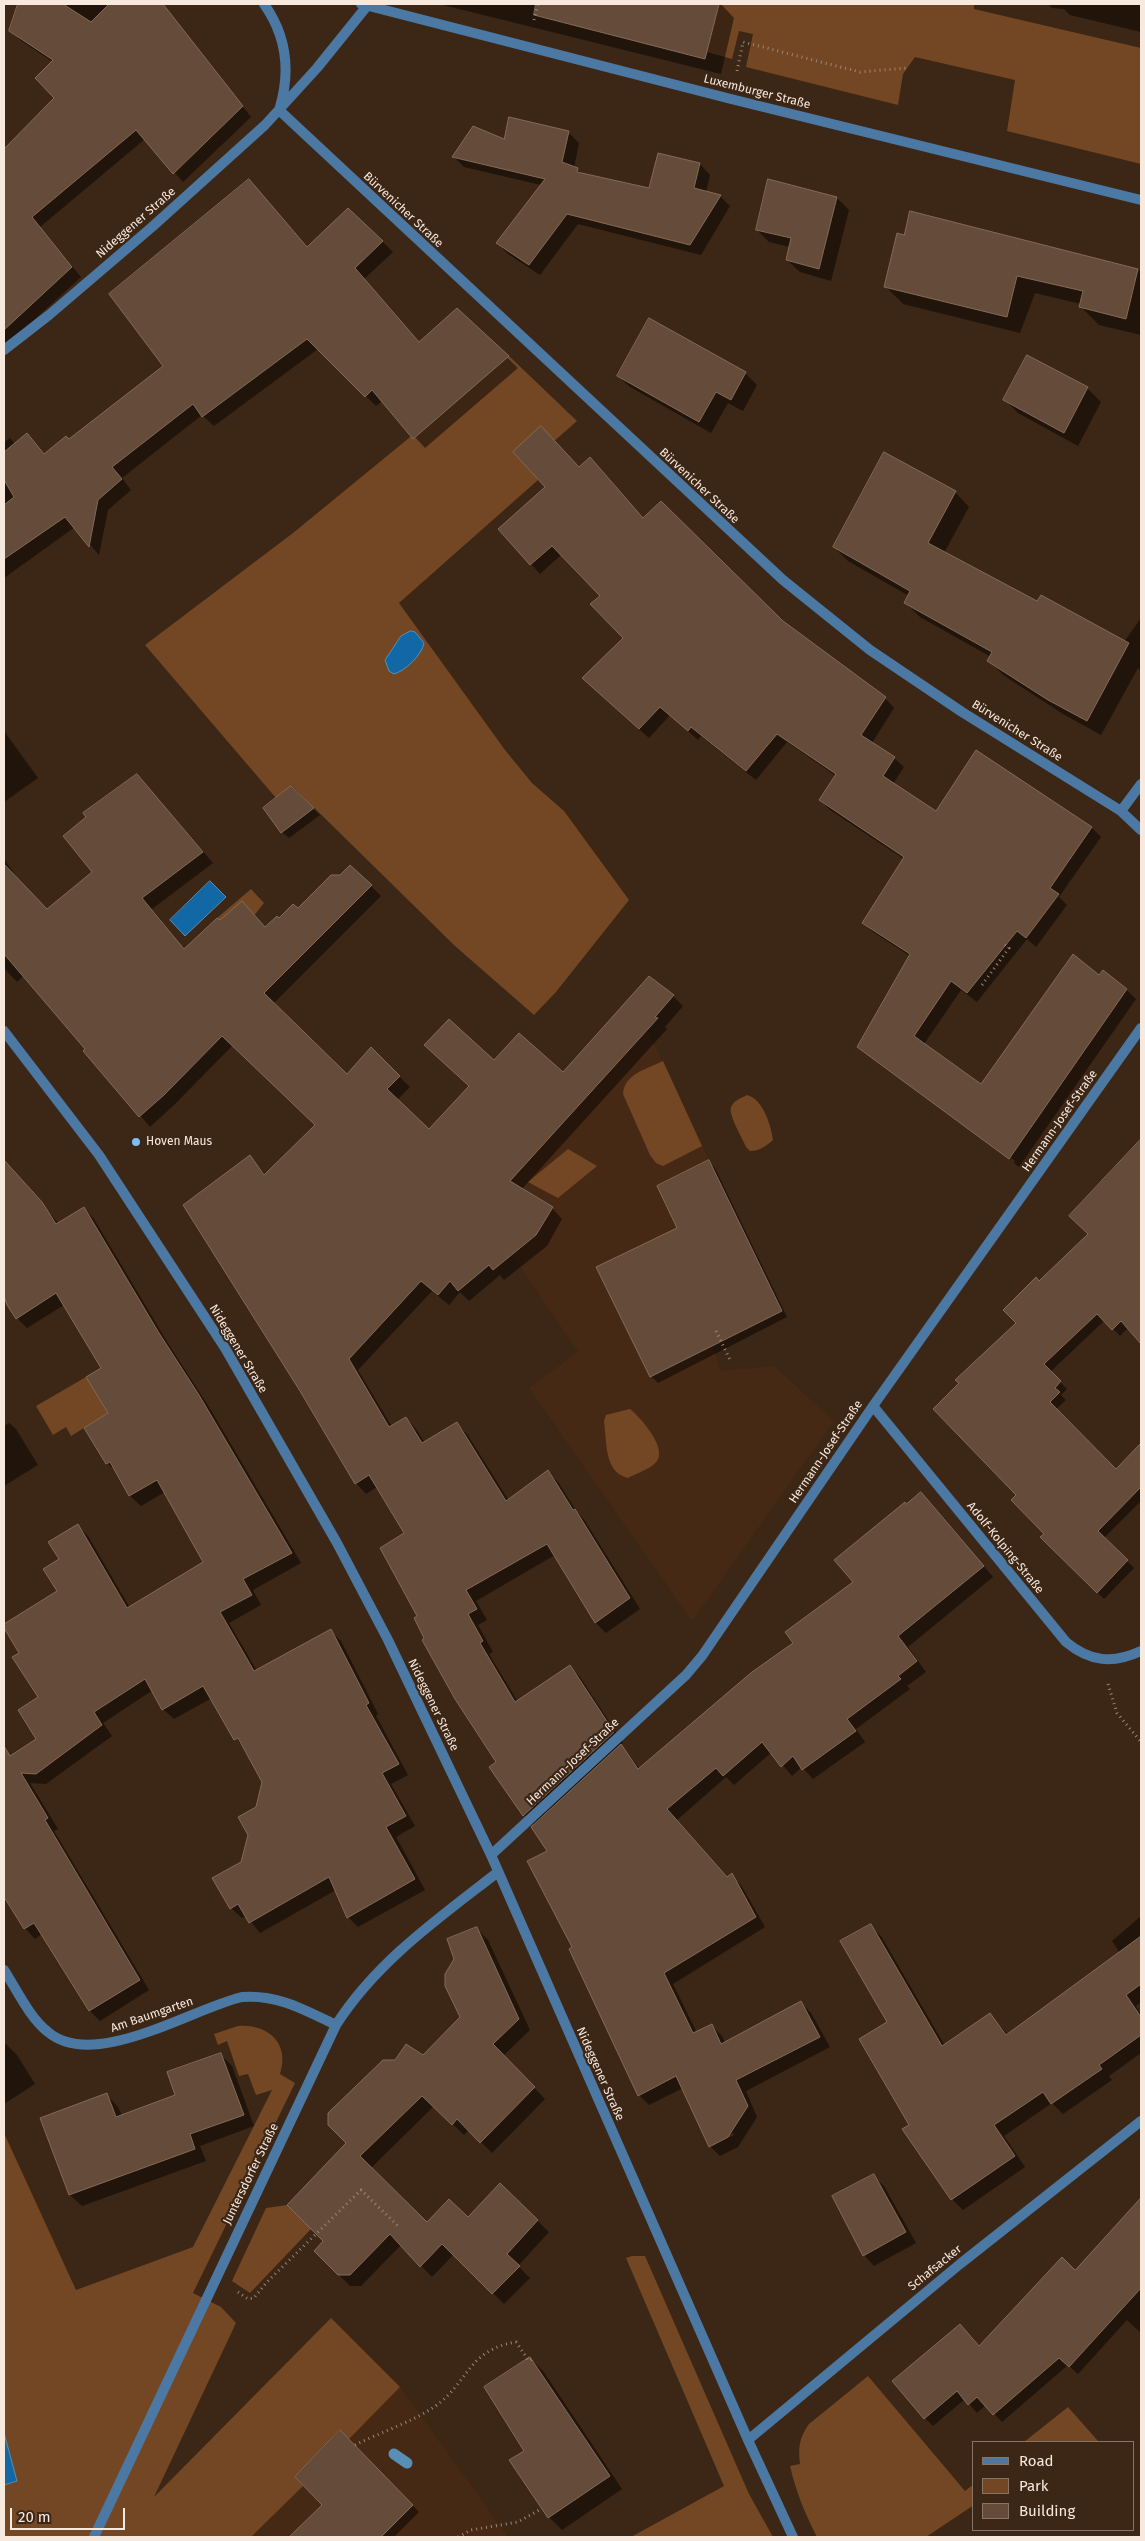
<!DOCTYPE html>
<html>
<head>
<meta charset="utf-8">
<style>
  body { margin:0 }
  #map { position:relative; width:1145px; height:2541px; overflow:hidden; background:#3c2615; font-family:"Fira Sans",sans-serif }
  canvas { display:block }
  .frame { position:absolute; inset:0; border:5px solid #f8e9df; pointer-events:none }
  .legend { position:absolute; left:972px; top:2441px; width:162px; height:90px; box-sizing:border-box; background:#3c2615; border:1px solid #877466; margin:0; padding:6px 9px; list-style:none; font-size:15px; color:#f8e9df }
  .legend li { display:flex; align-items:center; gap:10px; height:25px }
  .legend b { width:25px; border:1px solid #877466 }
  .scale { position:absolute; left:10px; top:2508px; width:115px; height:22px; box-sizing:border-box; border:2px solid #f8e9df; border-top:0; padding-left:6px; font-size:15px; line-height:18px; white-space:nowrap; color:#f8e9df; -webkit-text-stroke:4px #3c2615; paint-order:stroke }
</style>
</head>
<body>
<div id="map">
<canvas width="1145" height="2541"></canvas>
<div class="frame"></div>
<ul class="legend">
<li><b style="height:6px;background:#4b79a3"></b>Road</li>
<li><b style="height:14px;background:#734724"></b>Park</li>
<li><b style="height:14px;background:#654c3a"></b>Building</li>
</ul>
<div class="scale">20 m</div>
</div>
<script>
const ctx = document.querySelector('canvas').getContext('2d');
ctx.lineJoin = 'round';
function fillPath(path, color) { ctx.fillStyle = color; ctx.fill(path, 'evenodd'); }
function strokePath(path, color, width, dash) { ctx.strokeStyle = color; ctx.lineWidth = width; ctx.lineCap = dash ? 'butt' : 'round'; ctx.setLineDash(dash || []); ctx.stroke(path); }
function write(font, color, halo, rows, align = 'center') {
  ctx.font = font + ' "Fira Sans",sans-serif'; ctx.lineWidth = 4.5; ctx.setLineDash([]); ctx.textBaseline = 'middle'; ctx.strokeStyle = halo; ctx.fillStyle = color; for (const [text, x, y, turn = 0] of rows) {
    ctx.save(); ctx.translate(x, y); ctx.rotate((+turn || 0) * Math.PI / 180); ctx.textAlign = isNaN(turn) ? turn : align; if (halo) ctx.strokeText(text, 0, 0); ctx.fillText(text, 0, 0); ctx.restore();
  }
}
fillPath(new Path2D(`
  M647 1029 709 1160 713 1344 720 1371 774 1366 834 1421 692 1621 529 1388 578 1352 507 1247 478 1216Z
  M400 2387 508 2537H381L413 2505 349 2439Z
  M303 2486 322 2505 289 2537H251Z`), '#462914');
fillPath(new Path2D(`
  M719 4H974V9L1141 48V164L1007 131 1015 80 915 57 903 74 898 105 746 67 753 34 739 31 732 59 707 52Z
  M509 356 577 421 526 466 538 480 399 603 505 750 532 783 564 811 629 900 556 992 534 1015 455 946 292 786 276 798 145 645 293 533Z
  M251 889 264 903 237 937 217 918Z
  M663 1061 702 1146 663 1166 656 1163 650 1155 623 1094C624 1074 647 1069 663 1061Z
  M747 1095C763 1099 771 1125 773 1140 766 1146 760 1151 750 1151L746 1147C743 1139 728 1115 731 1107 733 1101 741 1098 747 1095Z
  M568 1149 597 1166 558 1198 528 1182Z
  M86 1377 108 1413 71 1436 66 1427 53 1435 36 1406Z
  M630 1409C640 1417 665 1445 658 1459 654 1468 637 1473 628 1478 604 1472 607 1443 604 1421L606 1415Z
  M238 2026C268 2024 290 2043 280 2074L295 2083 193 2293 221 2307 236 2323 154 2497 331 2318 400 2387 349 2439 339 2430 295 2477 303 2486 251 2537H4V2485L17 2481 4 2433V2133L76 2290 193 2247 272 2090 256 2095 248 2074 239 2076 227 2041 218 2045 214 2034Z
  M287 2205 311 2229 250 2293 232 2281 266 2208Z
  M632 2256H645L749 2494 773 2537H631L724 2486 626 2258Z
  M868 2376 965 2491 974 2484V2505L926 2537H817C805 2514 796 2492 790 2466L800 2464C798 2448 799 2438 809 2424Z
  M1068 2407 1098 2441 1112 2442H1024Z`), '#734724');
const water = new Path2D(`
  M411 631 415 632 424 643C422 655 405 671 394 674L389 671 385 660 401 636Z
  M210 881 226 897 185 936 170 920Z
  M4 2433 17 2481 4 2485Z`);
fillPath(water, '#1268a5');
strokePath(water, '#578fb6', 1);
fillPath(new Path2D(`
  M20 4H163L251 117 183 182 145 139 40 227 81 277 4 347V151L56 98 53 62 20 40 11 30Z
  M439 4H721L734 18 721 74Z
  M1048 4H1141V32L1070 15 1064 9 1052 8Z
  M568 132 579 143 574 168 583 174 650 189 700 164 710 175 706 192 720 196 730 206 701 255 578 224 540 275 508 254 497 243 541 185 464 167 454 157 505 140Z
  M249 180 308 248 348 210 383 242 393 252 364 279 420 343 457 310 518 368 425 448 382 401 376 406 318 349 214 426 202 415 122 478 131 490 108 510 99 555 75 527 4 578V442L10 438 15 444 27 434 45 455 69 440 164 366Z
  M837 198 849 210 831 281 800 272 787 260 790 247 769 242 757 230Z
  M911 213 1141 271V335L1099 325 1081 307V304L1035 293 1020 333 903 304 885 286 905 237Z
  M1028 356 1087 388 1101 402 1078 446 1018 413 1005 400Z
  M745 373 757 385 743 411 728 403 711 433 630 387 618 376Z
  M885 454 955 492 969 507 944 553 1038 603 1124 642 1141 618V671L1138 668 1101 735 1063 714 1003 675 989 660 991 657 920 617 905 602 909 596 848 561 834 547Z
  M579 468 643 519 885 698 894 708 872 743 894 758 904 767 893 784 937 812 1092 828 1101 837 1059 897 1067 905 1036 947 1027 939 977 1002 961 990 924 1044 982 1085 1100 977 1126 989 1136 999 1019 1167 1014 1163 1015 1161 867 1053V1055L858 1047 910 956 873 932 863 923 904 859 830 810 820 800 836 776 787 742 756 780 701 736 698 740 670 715 649 738 593 687 625 638 602 596 562 554 540 574 500 529Z
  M4 731 38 778 4 802Z
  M137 775 213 863 152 909 185 950 266 928 298 910 371 886 381 896 273 1004 347 1076 371 1049 410 1087 397 1100 429 1131 494 1062 563 1074 673 996 683 1006 665 1027 667 1029 521 1190 552 1208 562 1219 547 1246 504 1280 500 1275 469 1301 460 1292 449 1305 432 1291 358 1370 392 1427 406 1418 416 1429 425 1443 456 1423 467 1434 509 1501 548 1472 558 1482 577 1512 585 1521 640 1609 606 1633 596 1623 555 1555 476 1601 487 1620 478 1625 493 1652 489 1654 518 1702 570 1667 580 1677 623 1743 621 1745 640 1769 794 1643 855 1582 906 1506 921 1493 993 1577 908 1647 926 1672 907 1686 910 1689 856 1729 865 1742 813 1779 802 1767 792 1776 772 1752 734 1785 726 1777 677 1820 727 1878 731 1875 741 1885 765 1927 673 1984 697 2033 712 2026 722 2036 725 2043 801 2003 811 2013 830 2047 746 2091 757 2117 738 2147 720 2156 710 2146 683 2088 649 2105 639 2095 574 1948 549 1851 535 1826 524 1815 490 1767 497 1762 426 1639 419 1617 406 1533 377 1487 366 1494 356 1483 249 1157 266 1176 316 1125 233 1045 174 1105 150 1127 24 975 17 982 4 968V859L21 883 47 910 94 873ZM733 2133 734 2135 712 2146V2143Z
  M291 788 320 815 289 838 282 832Z
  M1141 1138V1314L1120 1336 1105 1320 1050 1372 1067 1389 1061 1395 1066 1400 1056 1409 1116 1471 1141 1445V1501L1104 1538 1134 1568 1104 1599 1042 1537 1045 1534 1018 1495V1323L1036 1278 1040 1282 1090 1234 1071 1216Z
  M4 1161 59 1224 84 1208 94 1219 169 1345 209 1407 301 1563 253 1590 261 1605 229 1623 257 1671 330 1631 341 1641 378 1714 376 1716 408 1775 391 1784 415 1826 396 1837 425 1890 358 1927 348 1917 336 1890 260 1933 246 1916 242 1918 231 1908 264 1782 212 1698 174 1719 163 1709 153 1690 103 1723 112 1736 46 1784 30 1783 58 1829 54 1831 149 1990 100 2021 90 2011 42 1934 35 1939 25 1928 4 1894V1761L38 1739 39 1697 21 1653 4 1625 59 1592 61 1559 78 1526 88 1536 130 1608 205 1563 165 1492 141 1506 130 1496 118 1473 107 1463 110 1413 102 1368 64 1305 27 1328 17 1318 4 1296Z
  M709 1162 715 1168 787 1317 658 1383 651 1376 598 1268 679 1228Z
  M9 1423 16 1429 38 1465 4 1486V1426Z
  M1141 1916V2002L1136 2006 1141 2014V2053L1109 2076 1112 2080 1063 2114 1052 2103 1004 2136 1025 2167 963 2210 952 2199 903 2129 911 2125 870 1925 881 1936 945 2046 990 2014 1008 2035 1120 1953 1112 1941Z
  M477 1929 488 1940 530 2030 503 2056 545 2099 492 2153 469 2130 464 2135 434 2106 371 2168 427 2223 468 2219 500 2185 549 2232 518 2266 530 2278 504 2304 454 2254 432 2277 401 2245 361 2286H350L315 2251 324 2241 348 2143 396 2061 423 2056 461 2017Z
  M6 2044 17 2055 35 2084 4 2104V2046Z
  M220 2054 232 2066 254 2126 200 2146 206 2161 82 2206 70 2195 107 2095 118 2107 122 2116 177 2096Z
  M873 2176 884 2186 916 2243 874 2266 864 2255Z
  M1141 2200V2333L1127 2320 1078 2374 1068 2365 1002 2422 986 2405 977 2413 965 2399 933 2426 925 2418 979 2347 1075 2271Z
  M530 2358 543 2371 622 2489 562 2530 549 2517 525 2451Z
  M340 2431 419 2512 394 2537H291L324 2505Z`), '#0007');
strokePath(new Path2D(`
  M394 2454 407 2463`), '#578fb6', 11);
const building = new Path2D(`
  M18 4H63L91 22 109 4H163L243 106 173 174 136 130 32 217 72 267 4 330V149L54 98 35 78 53 60 9 31Z
  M536 4H719L705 59 534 15Z
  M509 117 569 131 562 162 578 168 577 172 649 188 658 153 700 163 694 188 721 195 690 245 567 214 529 265 496 243 545 179 452 157 473 126 504 139Z
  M249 179 307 247 348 208 383 241 355 268 419 342 457 308 509 356 413 439 372 390 365 397 307 339 202 417 193 404 112 467 122 479 98 500 89 547 65 517 4 559V505L14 497 4 480V452L27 433 44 454 66 436 69 439 163 366 109 294Z
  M768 179 837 197 819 269 786 260 791 238 756 230Z
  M910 211 1138 269 1126 319 1079 307 1083 291 1017 276 1007 317 884 287 897 233 904 235Z
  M649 318 746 372 731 400 716 392 699 422 617 376Z
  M1027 355 1088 387 1064 433 1003 400Z
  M541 426 579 467 590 457 643 518 661 501 783 621 886 697 861 735 895 757 883 776 936 811 976 750 1092 827 1050 888 1059 894 1026 938 1017 931 967 993 951 981 914 1036 981 1084 1073 954 1099 975 1103 970 1127 989 1009 1159 857 1047 910 954 862 923 904 857 819 800 836 774 777 734 746 771 691 727 688 731 660 707 639 729 582 678 623 638 590 604 600 596 552 546 530 565 498 529 545 487 513 452Z
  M884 452 956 491 928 543 1037 601 1041 595 1129 643 1087 721 1048 700 987 661 992 652 904 603 910 591 833 547Z
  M137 774 203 852 142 898 184 949 217 918 220 920 242 901 265 927 277 916 279 918 293 904 298 908 331 875H340L350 865 372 885 264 993 347 1074 371 1047 400 1076 387 1089 429 1129 469 1086 424 1045 449 1019 494 1060 519 1033 563 1072 649 976 674 995 655 1017 658 1018 510 1181 553 1207 536 1235 493 1270 489 1265 458 1291 450 1281 438 1295 421 1281 349 1359 389 1427 406 1417 422 1443 457 1422 506 1501 548 1470 573 1510 575 1509 630 1598 595 1623 547 1544 466 1590 477 1609 468 1614 483 1641 480 1643 515 1702 570 1665 614 1732 523 1816 489 1767 496 1762 455 1699 422 1640 424 1638 414 1618 417 1616 380 1548 404 1533 369 1475 355 1484 300 1391 183 1205 250 1155 264 1175 315 1125 222 1036 164 1095 139 1117 83 1051 85 1049 4 954V864L47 909 92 872 63 836 86 817 83 813Z
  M291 786 314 808 281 833 263 808Z
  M1141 1139V1344L1121 1321 1112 1330 1097 1314 1044 1364 1061 1381 1055 1388 1060 1392 1050 1402 1116 1469 1141 1443V1487L1098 1531 1128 1560 1097 1593 1040 1537 1044 1534 1011 1500 1016 1495 933 1409 959 1383 955 1380 1016 1323 1003 1310 1036 1277 1039 1281 1088 1234 1069 1216Z
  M4 1160 42 1202 56 1224 84 1207 159 1333 199 1395 292 1553 243 1579 252 1595 220 1612 254 1671 331 1629 369 1703 366 1705 399 1764 382 1773 406 1816 386 1827 415 1879 347 1918 329 1877 249 1923 238 1904 230 1909 212 1878 241 1862 248 1835 238 1817 256 1807 262 1782 238 1738 234 1740 203 1686 162 1710 145 1679 94 1712 102 1725 36 1774 21 1773 48 1818 45 1820 140 1980 89 2011 34 1923 24 1929 4 1897V1746L10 1756 36 1739 18 1710 38 1697 12 1657 19 1653 4 1628V1624L57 1591 43 1569 59 1559 48 1542 78 1524 127 1608 203 1562 157 1480 129 1496 110 1462 106 1464 84 1428 108 1413 86 1377 101 1368 56 1293 16 1319 7 1305 4 1296Z
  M709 1160 782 1311 650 1377 596 1267 677 1228 657 1186Z
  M921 1492 984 1566 898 1636 917 1661 898 1676 901 1679 847 1719 856 1731 802 1770 793 1756 781 1767 762 1742 723 1776 716 1768 667 1809 727 1877 732 1873 756 1917 664 1973 693 2033 712 2024 721 2044 801 2001 820 2037 736 2080 748 2106 728 2137 709 2147 676 2076 638 2096 569 1949 572 1947 527 1861 547 1851 531 1827 621 1744 638 1769 752 1672 793 1643 785 1632 853 1582 834 1560 905 1502 906 1504Z
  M871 1924 942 2046 990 2013 1006 2035 1141 1936V1984L1126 1995 1141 2017V2035L1099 2065 1102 2069 1051 2104 1043 2092 994 2125 1015 2156 951 2200 902 2129 909 2125 859 2039 887 2022 840 1941Z
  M477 1927 519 2019 493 2044 535 2087 480 2143 457 2119 452 2125 422 2096 360 2156 427 2222 449 2199 468 2217 500 2183 538 2220 507 2254 520 2266 492 2294 442 2244 420 2267 390 2234 350 2275H338L314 2251 323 2241 287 2205 346 2143 328 2125V2113L383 2060H395L406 2044 423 2055 460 2017 445 1986V1974L454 1959 447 1939Z
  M221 2053 244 2115 190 2134 195 2149 69 2195 40 2118 107 2093 116 2117 175 2095 167 2072Z
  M874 2174 906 2232 863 2256 832 2196Z
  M1141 2198V2288L1069 2367 1059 2358 993 2415 977 2397 968 2405 957 2391 924 2419 892 2381 960 2324 979 2346 1062 2257 1075 2270Z
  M530 2357 610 2476 548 2518 509 2460 524 2451 484 2387Z
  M340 2430 413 2505 381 2537H289L322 2505 295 2477Z`);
fillPath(building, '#654c3a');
strokePath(building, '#846a57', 1);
strokePath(new Path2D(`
  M534 20 538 4
  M737 71 743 42 860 72 907 68
  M982 985 1009 948 1005 945
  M716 1331 730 1360
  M1108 1684 1117 1713 1141 1742
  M238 2292 248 2299 254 2298 266 2283 361 2190 398 2226
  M355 2445C379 2433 412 2422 434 2407 469 2383 467 2350 516 2342L529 2361 532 2359
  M458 2537 471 2530 518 2522 541 2509`), '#9a887a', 3, [1, 4]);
strokePath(new Path2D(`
  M264 4C286 35 291 69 280 107
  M279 110 783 580 870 650 962 712 1121 811 1141 830
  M4 350 49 315 152 227 265 125 317 68 367 6
  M1121 811 1141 784
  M4 1031 99 1155 225 1348 337 1543 388 1640 491 1855 748 2440 793 2537
  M873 1406 1066 1642C1090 1662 1113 1664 1141 1651
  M491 1855 686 1675 702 1656 873 1406 1141 1028
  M4 1970C17 1990 29 2017 48 2032 94 2071 191 2009 242 1997 277 1994 305 2010 336 2025
  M748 2440 960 2264 1141 2121
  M94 2537 336 2025C377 1961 439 1918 498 1872`), '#4b79a3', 10);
strokePath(new Path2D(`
  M361 4 731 99 1141 200`), '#4b79a3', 10);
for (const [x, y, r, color] of [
  [136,1142,5,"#7cbef9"]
]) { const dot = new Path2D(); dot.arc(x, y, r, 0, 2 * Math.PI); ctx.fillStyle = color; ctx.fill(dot); strokePath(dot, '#3c2615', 2); }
write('12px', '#f8e9df', '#3c2615', [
  ["Luxemburger Straße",757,92,14],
  ["Bürvenicher Straße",403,210,43],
  ["Nideggener Straße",136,223,-41],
  ["Bürvenicher Straße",699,486,43],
  ["Bürvenicher Straße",1017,731,32],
  ["Hermann-Josef-Straße",1060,1121,-55],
  ["Nideggener Straße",238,1349,59],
  ["Hermann-Josef-Straße",826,1452,-56],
  ["Adolf-Kolping-Straße",1005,1548,51],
  ["Nideggener Straße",433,1705,64],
  ["Hermann-Josef-Straße",573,1762,-43],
  ["Am Baumgarten",152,2015,-19],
  ["Nideggener Straße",600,2074,66],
  ["Juntersdorfer Straße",251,2174,-64],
  ["Schafsacker",935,2268,-39]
]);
write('12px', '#f8e9df', '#3c2615', [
  ["Hoven Maus",146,1142]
], 'left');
</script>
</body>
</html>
